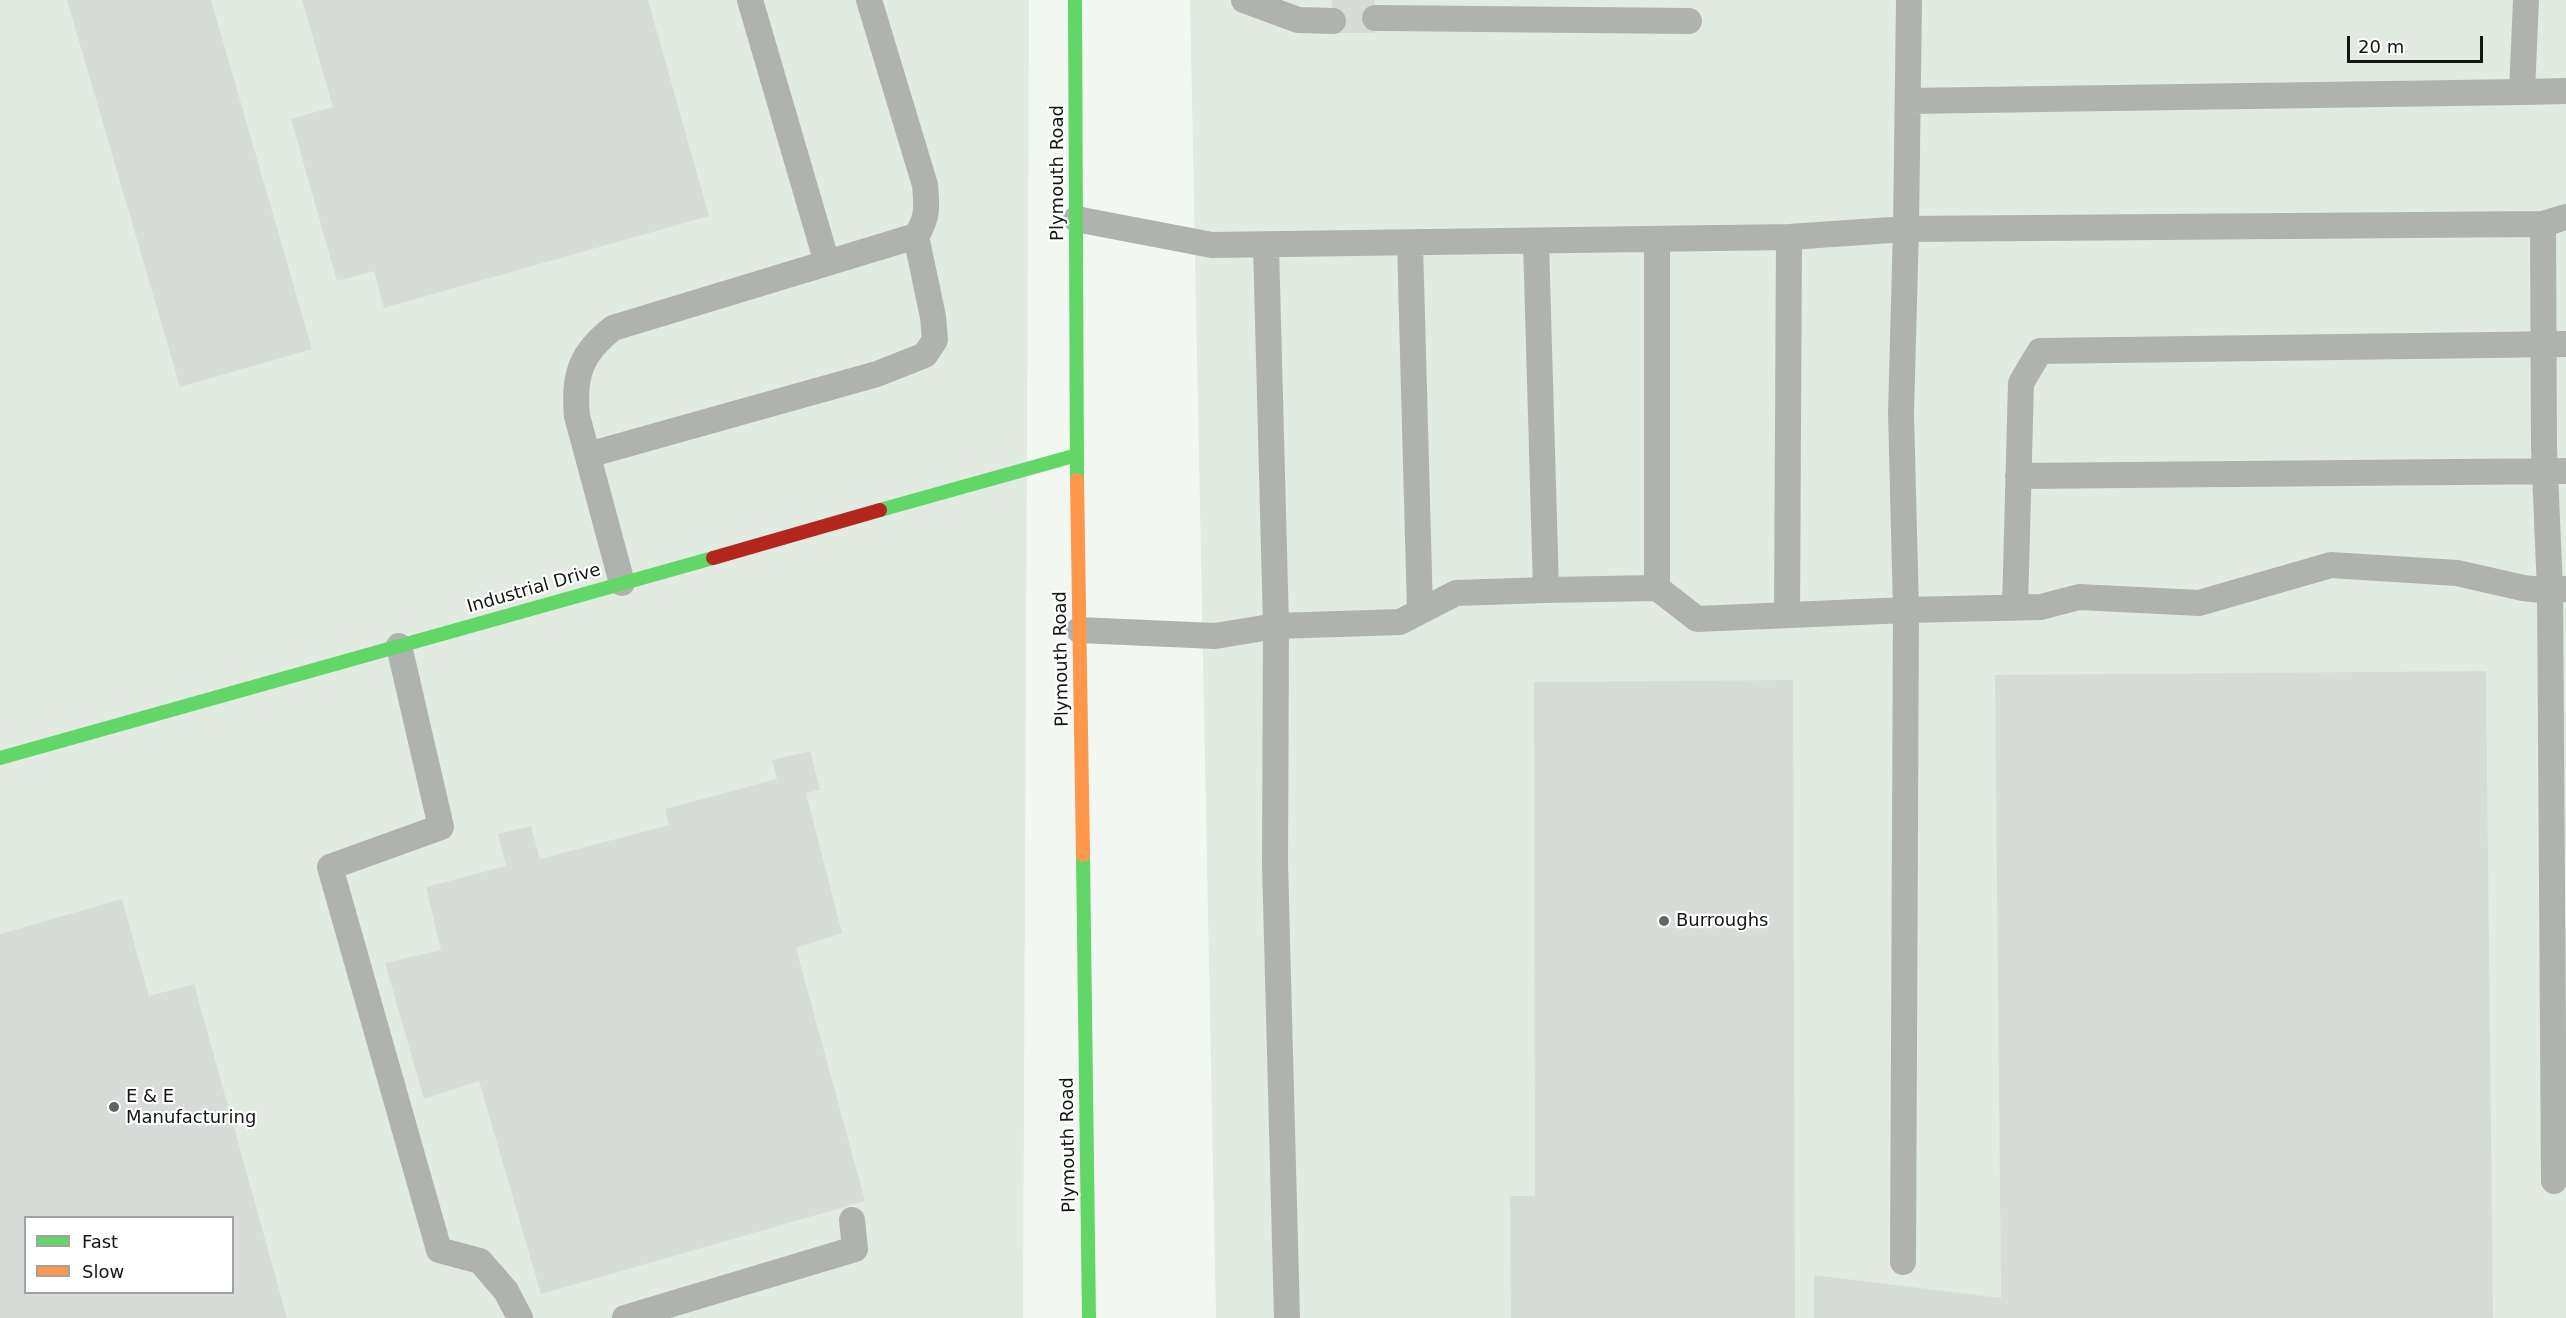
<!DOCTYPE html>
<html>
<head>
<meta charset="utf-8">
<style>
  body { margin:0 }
  #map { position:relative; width:2566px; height:1318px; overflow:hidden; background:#f2f7f2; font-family:"DejaVu Sans",sans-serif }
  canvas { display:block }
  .legend { position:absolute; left:24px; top:1216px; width:210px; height:78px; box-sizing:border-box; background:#fff; border:2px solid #a1a2a1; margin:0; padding:8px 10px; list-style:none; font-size:18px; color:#131613 }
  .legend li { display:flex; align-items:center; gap:12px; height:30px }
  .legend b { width:30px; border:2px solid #a1a2a1 }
  .scale { position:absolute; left:2347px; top:36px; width:136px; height:27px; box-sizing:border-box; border:3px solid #131613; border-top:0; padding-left:8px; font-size:18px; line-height:21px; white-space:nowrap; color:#131613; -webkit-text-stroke:4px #fff; paint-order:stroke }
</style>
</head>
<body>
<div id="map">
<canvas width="2566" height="1318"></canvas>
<ul class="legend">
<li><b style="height:8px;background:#63d668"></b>Fast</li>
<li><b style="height:8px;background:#ff974d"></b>Slow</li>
</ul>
<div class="scale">20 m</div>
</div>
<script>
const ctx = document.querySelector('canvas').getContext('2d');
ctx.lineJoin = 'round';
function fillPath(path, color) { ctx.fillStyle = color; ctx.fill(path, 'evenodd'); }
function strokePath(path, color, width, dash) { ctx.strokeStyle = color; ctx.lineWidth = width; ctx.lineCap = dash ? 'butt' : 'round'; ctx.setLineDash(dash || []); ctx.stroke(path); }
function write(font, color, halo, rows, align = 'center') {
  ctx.font = font + ' "DejaVu Sans",sans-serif'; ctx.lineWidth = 4.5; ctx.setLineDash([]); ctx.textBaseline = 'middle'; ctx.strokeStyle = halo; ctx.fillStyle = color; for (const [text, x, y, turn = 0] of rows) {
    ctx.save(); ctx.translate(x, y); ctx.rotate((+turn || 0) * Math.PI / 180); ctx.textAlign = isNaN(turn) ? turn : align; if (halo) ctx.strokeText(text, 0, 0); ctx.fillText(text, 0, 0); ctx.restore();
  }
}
fillPath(new Path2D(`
  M0 0H1029L1023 1318H0ZM26 1218H232V1292H26Z
  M1190 0H2566V1318H1216Z`), '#e1ebe1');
fillPath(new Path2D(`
  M67 0H211L312 349 180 387Z
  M302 0H648L709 216 384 308 374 271 337 281 291 119 333 107Z
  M1332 0H1375V33H1333Z
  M2486 671 2493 1318H1814V1275L2001 1298 1995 675Z
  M1793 680 1795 1318H1511L1510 1196H1535L1534 682Z
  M810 751 820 790 806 793 842 933 796 948 865 1201 541 1294 479 1081 424 1099 385 963 441 950 426 887 506 866 498 834 531 826 540 859 669 825 665 809 777 779 772 760Z
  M122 899 149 996 194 984 287 1318H0V934ZM26 1218H232V1292H26Z`), '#d8dcd8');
strokePath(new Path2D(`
  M750 0 827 263
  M1244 0 1298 20 1333 21
  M2526 0 2522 92 2566 91
  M1375 18 1689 21
  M1908 101 2522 92
  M1076 219 1212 245 1789 237 1906 229 1909 0
  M2543 224 2544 448 2550 591 2554 1181
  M1657 239V588
  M1536 242 1546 590
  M1410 243 1420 611
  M1266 245 1276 626 1275 864 1287 1318
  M588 455 877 374 925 355 935 340 933 317 916 236
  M2018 476 2566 471
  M622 583 577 416C573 375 581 353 613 328L916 236C928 218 927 206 925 185L869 0
  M2015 608 2021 383 2040 351 2566 344
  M1787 615 1789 237
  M1079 630 1215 636 1276 626 1400 622 1456 593 1546 590 1657 588 1697 619 1906 610 1901 413 1906 229 2543 224 2566 217
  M399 646 441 827 330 867 439 1250 480 1261 506 1291 520 1318
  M1903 1262 1906 610 2041 607 2079 597 2199 603 2331 565 2457 573 2523 588 2550 591 2566 589
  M625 1318 855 1249 852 1220`), '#b0b2b0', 26);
strokePath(new Path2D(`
  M1075 0 1077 480
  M880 510 1077 455
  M0 758 713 558
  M1083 855 1089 1318`), '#63d668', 14);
strokePath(new Path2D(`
  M1077 480 1083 855`), '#ff974d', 14);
strokePath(new Path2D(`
  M713 558 880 510`), '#b3261e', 14);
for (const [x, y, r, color] of [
  [1664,921,6,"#616561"],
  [114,1107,6,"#616561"]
]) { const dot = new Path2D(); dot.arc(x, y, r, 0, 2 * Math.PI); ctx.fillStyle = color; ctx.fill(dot); strokePath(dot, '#fff', 2); }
write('18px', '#131613', '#fff', [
  ["Plymouth Road",1058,173,-90],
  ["Industrial Drive",534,589,-16],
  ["Plymouth Road",1062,659,-91],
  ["Plymouth Road",1069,1145,-91]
]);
write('18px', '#131613', '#fff', [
  ["Burroughs",1676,921],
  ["E & E",126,1097],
  ["Manufacturing",126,1118]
], 'left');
</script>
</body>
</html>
